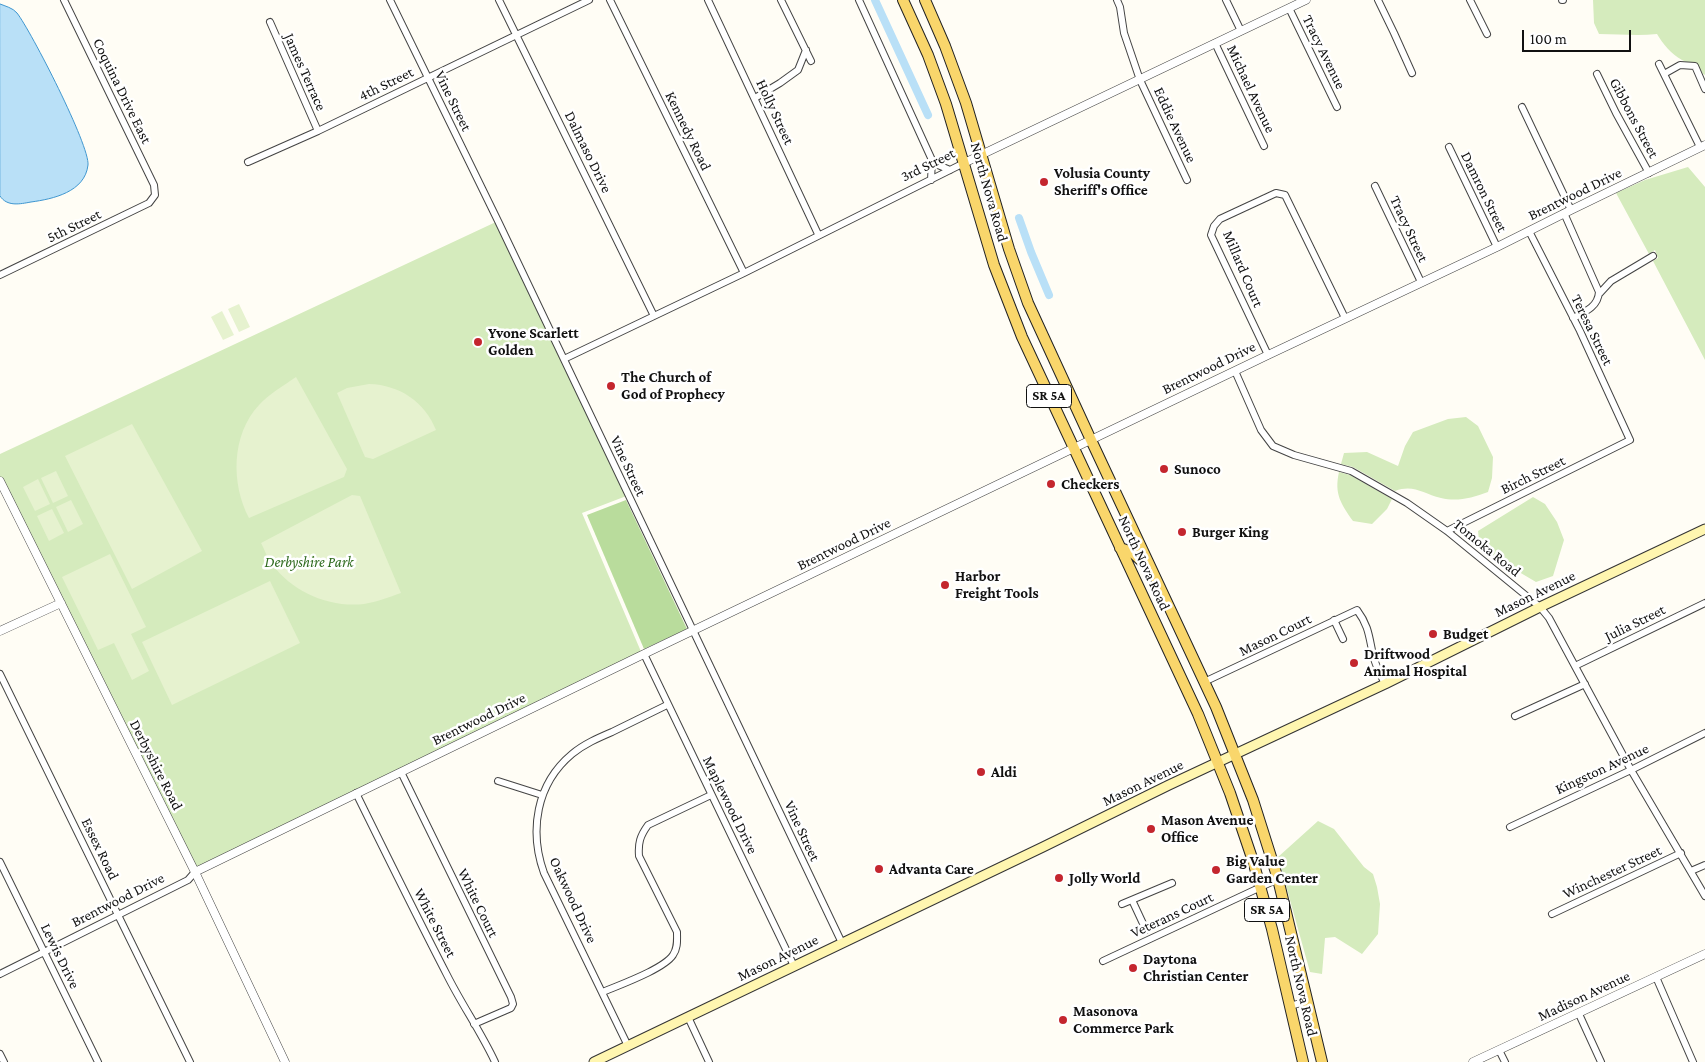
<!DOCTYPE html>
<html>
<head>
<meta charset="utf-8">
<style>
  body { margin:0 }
  #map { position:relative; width:1705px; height:1062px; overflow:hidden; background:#fffdf5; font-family:"Crimson Pro",serif }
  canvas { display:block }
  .scale { position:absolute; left:1522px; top:30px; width:109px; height:22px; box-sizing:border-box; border:2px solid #111; border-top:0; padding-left:6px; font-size:15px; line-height:18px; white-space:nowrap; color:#111; -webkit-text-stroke:4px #fff; paint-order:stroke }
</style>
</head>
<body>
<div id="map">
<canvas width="1705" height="1062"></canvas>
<div class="scale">100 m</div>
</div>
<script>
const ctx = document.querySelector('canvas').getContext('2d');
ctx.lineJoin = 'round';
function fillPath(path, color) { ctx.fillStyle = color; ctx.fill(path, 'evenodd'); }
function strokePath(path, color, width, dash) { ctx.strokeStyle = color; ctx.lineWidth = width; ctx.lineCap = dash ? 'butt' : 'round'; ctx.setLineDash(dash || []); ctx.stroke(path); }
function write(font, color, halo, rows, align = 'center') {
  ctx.font = font + ' "Crimson Pro",serif'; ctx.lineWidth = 5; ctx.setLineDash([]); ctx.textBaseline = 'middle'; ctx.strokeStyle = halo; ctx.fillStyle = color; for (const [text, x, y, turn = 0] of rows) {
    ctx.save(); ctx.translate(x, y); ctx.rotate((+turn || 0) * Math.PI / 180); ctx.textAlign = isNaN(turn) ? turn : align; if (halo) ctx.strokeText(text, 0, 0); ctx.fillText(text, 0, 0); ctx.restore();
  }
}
fillPath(new Path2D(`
  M1593 0H1705V75L1703 74C1694 56 1694 67 1682 60 1671 54 1663 44 1657 34 1637 36 1619 34 1599 34L1594 23Z
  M1688 167 1705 187V360L1653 261 1658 258 1655 250 1649 254 1616 193 1645 180Z
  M498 221 629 495 582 513 642 654 195 872 0 481V454Z
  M1466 417 1478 426 1493 457 1492 478 1488 492C1472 498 1457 502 1441 498 1423 494 1414 484 1395 491L1353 467 1341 464 1344 453 1367 452 1398 466 1405 446 1413 432 1448 419Z
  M1339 472 1350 475 1392 499 1387 509 1372 524 1353 521C1341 504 1334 494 1339 472Z
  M1533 497 1545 504 1557 522 1564 540 1553 576 1536 582 1480 549 1478 531Z
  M1318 821 1334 829 1364 867 1373 874 1377 887 1380 904 1378 934 1362 954 1335 937 1325 938 1322 974 1310 972 1278 857Z`), '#d5ebbd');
fillPath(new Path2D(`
  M626 500 687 629 644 649 587 515Z`), '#b9dc9c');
fillPath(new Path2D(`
  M239 304 250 327 239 332 228 309Z
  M222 311 234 335 223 340 211 317Z
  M296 377 347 469 344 477 249 518C231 484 231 435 259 405 269 394 283 386 296 377Z
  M369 384C400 385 425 402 436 430L373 459 365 457 337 393 347 388Z
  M132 424 202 551 132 589 65 456Z
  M56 471 68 496 53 503 41 478Z
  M38 479 50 504 35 511 23 487Z
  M352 495 360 496 401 593C389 597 377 602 364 604 330 608 292 592 272 564 267 558 265 550 261 543Z
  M71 500 83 524 68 532 56 507Z
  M52 509 64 533 49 541 37 516Z
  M110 554 146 627 131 634 149 671 132 680 114 643 98 650 62 577Z
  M270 581 300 643 172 705 142 642Z`), '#e6f2cf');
const water = new Path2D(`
  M0 4C5 6 13 8 17 13 31 31 90 146 88 165 85 192 53 199 31 202 20 204 7 207 0 196Z`);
fillPath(water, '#b9e0f7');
strokePath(water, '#3f96cf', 1);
strokePath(new Path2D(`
  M875 0 928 115
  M1019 218 1031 252 1049 295`), '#b9e0f7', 8);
const minor = new Path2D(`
  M390 0 498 221 842 943
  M499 0 654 316
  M610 0 744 273
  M708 0 818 234
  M781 0 811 61
  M859 0 932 160 931 180
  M1117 0 1120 7 1124 33 1140 80 1187 180
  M1226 0 1241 31
  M1378 0 1394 33 1412 73
  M1470 0 1487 34
  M1562 0H1563
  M1289 8 1337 107
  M270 22 318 131
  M1215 43 1264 146
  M1659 64 1700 147
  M1597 74 1616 113 1649 173
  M1664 74 1680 65 1695 66 1705 89
  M755 98 780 83 798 70 806 50
  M1522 107 1571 210
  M1449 147 1497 247
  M932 160 938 165 950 170
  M248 162 318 131 589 0
  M1375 186 1421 282
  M1564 213 1599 292C1598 307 1585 312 1573 318
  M0 275 149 203 155 195 154 185 64 0
  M1599 294 1611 281 1653 256
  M1268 355 1211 235 1214 226 1220 219 1276 193 1285 195 1345 318
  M564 359 744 273 964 163
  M1235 371 1261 430 1273 446 1294 455 1351 471 1407 503 1447 531 1540 607 1549 618 1631 770 1705 896
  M1447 531 1630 440 1580 331 1529 231
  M1334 620 1343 639
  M644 654 794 966
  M1575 666 1705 603
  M0 674 190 1062
  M1204 682 1357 610C1369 626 1369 637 1373 655 1375 665 1381 675 1385 684
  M1515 716 1585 684
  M401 772 511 997 513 1004 511 1008 474 1024
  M498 781 542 795
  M356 793C386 854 416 915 447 975 462 1005 481 1032 495 1062
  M1510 827 1631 770 1705 733
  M0 862 98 1062
  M1691 871 1705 865
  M1132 900 1146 930
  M1122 904 1172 883
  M1552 914 1681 853
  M1103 961 1278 879
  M0 974 188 880 195 872
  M1656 977 1693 1062
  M603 992C619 985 664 969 673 955 678 948 677 940 677 932L639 856C638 843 640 836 648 825L711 795
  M1290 1006 1308 1001
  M1579 1014 1601 1062
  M688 1017 709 1062
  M628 1046 544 873C529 831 536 784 572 754 584 744 598 738 612 732 630 723 649 714 667 705
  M1499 1050 1505 1062
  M0 1054 4 1062`);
const tertiary = new Path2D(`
  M964 163 1306 0
  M0 481 195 872 285 1062
  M0 631 61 603
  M195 872 644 654 1268 355 1497 247 1571 210 1705 145
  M1473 1062 1705 954`);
const secondary = new Path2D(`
  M594 1062 1043 847 1169 785 1385 684 1540 607 1705 529`);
const primary = new Path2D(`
  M903 0 928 55 946 104 994 265 1022 337 1198 714 1230 793 1253 861 1272 929 1303 1062
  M925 0 945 46 966 103 1009 249 1028 303 1091 440 1216 707 1253 800 1278 879 1322 1062
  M1120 548 1132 552 1147 566`);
strokePath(minor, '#444', 8);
strokePath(tertiary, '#444', 9);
strokePath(secondary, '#333', 11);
strokePath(primary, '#222', 12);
strokePath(minor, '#fff', 6);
strokePath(tertiary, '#fff', 8);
strokePath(secondary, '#fff6b0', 9);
strokePath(primary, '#f9d66b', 10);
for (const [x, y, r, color] of [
  [1044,182,5,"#c4262e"],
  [478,342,5,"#c4262e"],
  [611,386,5,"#c4262e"],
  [1164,469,5,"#c4262e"],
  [1051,484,5,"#c4262e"],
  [1182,532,5,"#c4262e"],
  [945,585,5,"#c4262e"],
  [1433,634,5,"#c4262e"],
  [1354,663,5,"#c4262e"],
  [981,772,5,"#c4262e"],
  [1151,829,5,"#c4262e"],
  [879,869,5,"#c4262e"],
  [1216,870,5,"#c4262e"],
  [1059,878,5,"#c4262e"],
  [1133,968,5,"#c4262e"],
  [1063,1020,5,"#c4262e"]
]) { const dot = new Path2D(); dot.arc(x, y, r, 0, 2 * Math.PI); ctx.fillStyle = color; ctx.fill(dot); strokePath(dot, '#fff', 2); }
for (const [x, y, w] of [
  [1049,396,45],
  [1267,910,45]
]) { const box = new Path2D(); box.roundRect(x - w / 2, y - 11.5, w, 23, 4); ctx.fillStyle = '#fff'; ctx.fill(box); strokePath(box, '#111', 1); }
write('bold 14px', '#111', null, [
  ["SR 5A",1049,396],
  ["SR 5A",1267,910]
]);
write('15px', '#111', '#fff', [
  ["Tracy Avenue",1324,52,64],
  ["James Terrace",305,72,66],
  ["4th Street",386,84,-26],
  ["Michael Avenue",1251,89,65],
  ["Coquina Drive East",122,91,64],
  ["Vine Street",453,101,64],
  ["Holly Street",775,112,65],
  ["Gibbons Street",1634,118,62],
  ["Eddie Avenue",1175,125,65],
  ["Kennedy Road",688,131,64],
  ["Dalmaso Drive",588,152,64],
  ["3rd Street",928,165,-26],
  ["North Nova Road",989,192,74],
  ["Damron Street",1484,192,64],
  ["Brentwood Drive",1575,194,-26],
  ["5th Street",74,226,-26],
  ["Tracy Street",1409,229,65],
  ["Millard Court",1243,269,67],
  ["Teresa Street",1592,330,64],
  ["Brentwood Drive",1209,368,-26],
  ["Vine Street",628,466,65],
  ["Birch Street",1533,475,-26],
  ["Brentwood Drive",844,544,-26],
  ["Tomoka Road",1487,548,39],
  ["North Nova Road",1144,563,65],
  ["Mason Avenue",1535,594,-26],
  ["Julia Street",1635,623,-26],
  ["Mason Court",1275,635,-26],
  ["Brentwood Drive",479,719,-26],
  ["Derbyshire Road",156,765,63],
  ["Kingston Avenue",1602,769,-25],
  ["Mason Avenue",1143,783,-26],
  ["Maplewood Drive",730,805,64],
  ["Vine Street",802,831,65],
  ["Essex Road",100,849,64],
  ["Winchester Street",1612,872,-25],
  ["Brentwood Drive",118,900,-27],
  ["Oakwood Drive",573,900,65],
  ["White Court",478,903,64],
  ["Veterans Court",1172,915,-25],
  ["White Street",435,923,63],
  ["Lewis Drive",60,956,64],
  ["Mason Avenue",778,958,-26],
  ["North Nova Road",1301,986,77],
  ["Madison Avenue",1584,996,-25]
]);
write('bold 15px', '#111', '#fff', [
  ["Volusia County",1054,173],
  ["Sheriff's Office",1054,190],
  ["Yvone Scarlett",488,333],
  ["Golden",488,350],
  ["The Church of",621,377],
  ["God of Prophecy",621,394],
  ["Sunoco",1174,469],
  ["Checkers",1061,484],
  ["Burger King",1192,532],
  ["Harbor",955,576],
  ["Freight Tools",955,593],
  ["Budget",1443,634],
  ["Driftwood",1364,654],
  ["Animal Hospital",1364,671],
  ["Aldi",991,772],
  ["Mason Avenue",1161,820],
  ["Office",1161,837],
  ["Big Value",1226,861],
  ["Garden Center",1226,878],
  ["Advanta Care",889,869],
  ["Jolly World",1069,878],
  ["Daytona",1143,959],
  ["Christian Center",1143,976],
  ["Masonova",1073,1011],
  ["Commerce Park",1073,1028]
], 'left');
write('italic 15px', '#2f6b1f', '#fff', [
  ["Derbyshire Park",309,562]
]);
</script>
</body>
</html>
